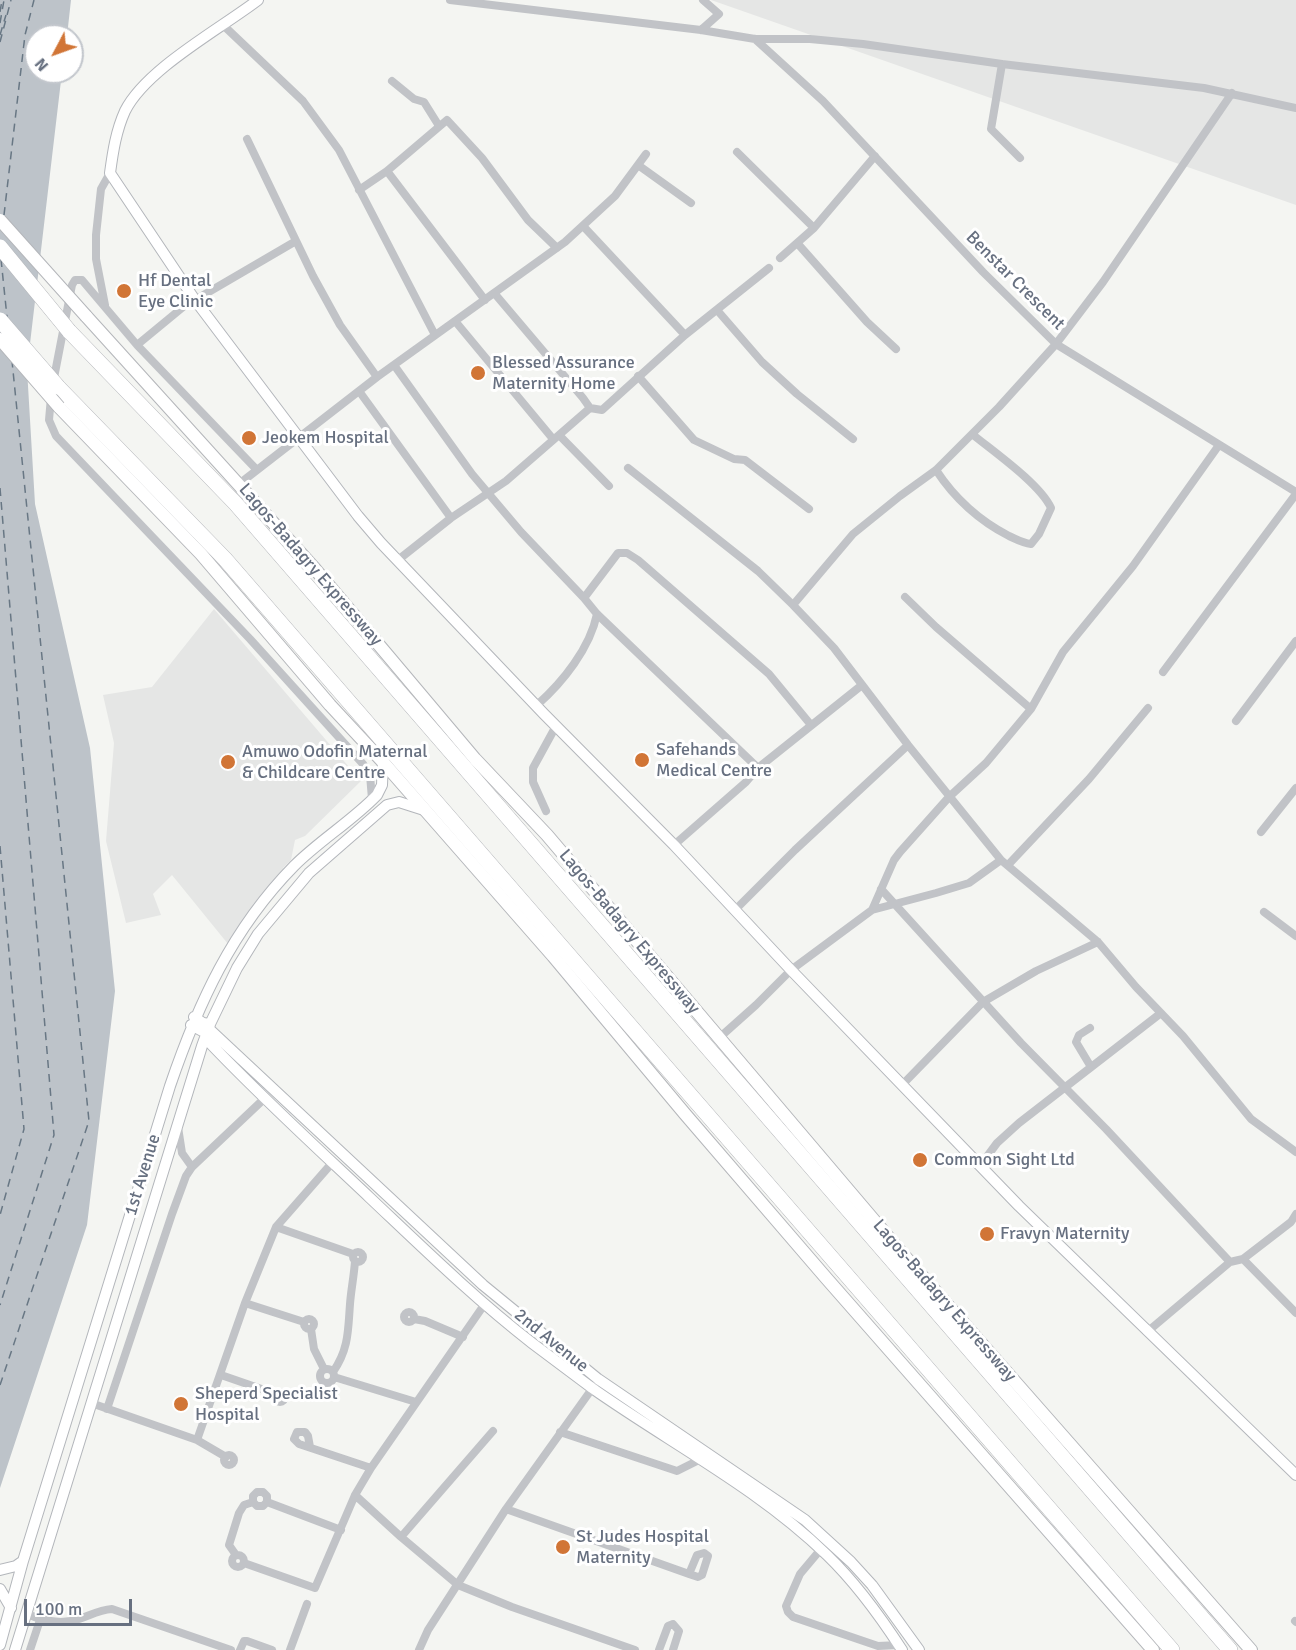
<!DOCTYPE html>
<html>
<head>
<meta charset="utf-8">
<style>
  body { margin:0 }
  #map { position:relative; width:1296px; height:1650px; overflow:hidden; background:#f4f5f2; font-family:Signika,sans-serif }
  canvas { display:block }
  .north { position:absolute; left:24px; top:24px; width:60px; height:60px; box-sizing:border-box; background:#fff; border:2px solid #c2c6cc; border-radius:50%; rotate:229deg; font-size:16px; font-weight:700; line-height:24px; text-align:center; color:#677080 }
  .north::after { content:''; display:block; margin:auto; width:21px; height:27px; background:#d17536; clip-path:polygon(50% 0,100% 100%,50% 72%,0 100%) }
  .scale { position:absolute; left:24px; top:1599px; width:108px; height:27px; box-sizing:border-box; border:3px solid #677080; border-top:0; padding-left:8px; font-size:18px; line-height:21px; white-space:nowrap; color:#677080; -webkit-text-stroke:4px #fff; paint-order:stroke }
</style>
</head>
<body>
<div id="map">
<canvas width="1296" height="1650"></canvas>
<div class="north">N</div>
<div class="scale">100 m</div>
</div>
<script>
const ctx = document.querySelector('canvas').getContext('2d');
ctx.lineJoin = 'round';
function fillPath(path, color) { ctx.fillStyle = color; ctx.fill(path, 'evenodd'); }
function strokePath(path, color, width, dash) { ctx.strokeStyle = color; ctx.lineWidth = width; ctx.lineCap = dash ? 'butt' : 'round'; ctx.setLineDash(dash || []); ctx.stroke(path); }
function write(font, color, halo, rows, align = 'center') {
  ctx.font = font + ' Signika,sans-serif'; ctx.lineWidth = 6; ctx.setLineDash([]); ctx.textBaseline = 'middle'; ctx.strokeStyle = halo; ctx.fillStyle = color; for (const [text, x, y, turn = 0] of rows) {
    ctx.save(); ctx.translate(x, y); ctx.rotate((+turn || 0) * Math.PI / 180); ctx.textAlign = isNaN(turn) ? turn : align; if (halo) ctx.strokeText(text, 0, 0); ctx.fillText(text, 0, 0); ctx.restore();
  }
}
fillPath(new Path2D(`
  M711 0H1296V205Z
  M214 609 361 781 305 836 295 840 291 860 283 868 286 871 268 887 228 944 172 875 153 894 161 915 126 923 106 841 114 743 103 695 152 687Z`), '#e5e6e5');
fillPath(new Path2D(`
  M0 0H71L67 36H36V72H62L27 369 35 504 90 748 115 991 87 1225 0 1488Z`), '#bdc3c9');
strokePath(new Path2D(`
  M0 12 2 0
  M0 23 4 0
  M0 35 6 15
  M0 42 11 0
  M4 215 25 35 34 0
  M1 259 7 317
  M0 488 54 1135 0 1305
  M0 846 24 1129 0 1215
  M0 1385 89 1121 12 361`), '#687784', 1.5, [8, 6]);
const secondary = new Path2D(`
  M258 0C220 29 146 69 125 111 116 131 113 151 110 173L195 300 358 516 381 543 544 714 674 845 791 970 1019 1206 1296 1475
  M194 1017 203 1023 210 1024 209 1029 483 1285 598 1379 805 1520 851 1562 872 1585 919 1650
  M191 1025 206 1033 208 1041C259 1095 315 1146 369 1197 422 1247 474 1298 532 1343 552 1358 572 1373 592 1388 670 1443 758 1488 827 1555 856 1583 880 1616 902 1650
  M0 1570 16 1566 23 1561
  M0 1589 11 1608
  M0 1645 23 1561 170 1086C198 1004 232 929 294 866 320 840 352 821 377 795L382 785 383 762
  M15 1650 202 1046 210 1024 237 968 258 934 309 873 387 805 399 802 424 810`);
const primary = new Path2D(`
  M86 316 315 569 475 759 547 835 900 1251 1251 1650
  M59 407 201 554 330 705 383 762 553 956 685 1114 827 1279 1153 1650`);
const highway = new Path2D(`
  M69 331 236 504 1230 1650
  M58 387 225 559 1172 1650`);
strokePath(secondary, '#b3b6bb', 12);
strokePath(primary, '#b4b6ba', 14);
strokePath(highway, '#b3b5b9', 16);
strokePath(new Path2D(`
  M450 0 701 30 755 39H810L863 44 1002 64 1204 88 1296 108
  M223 25 303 101 339 150 435 335
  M701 30 719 14 703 0
  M755 39 823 101 983 272 1056 344 1296 492
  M1002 64 991 129 1020 158
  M392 81 414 99 424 102 439 126
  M247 139 313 276 340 325 377 377
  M737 152 814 228
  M638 165 691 203
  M387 171 485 300
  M359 190 387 171 447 120 482 158 528 220 557 248
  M584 227 685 335
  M798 244 867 322 896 349
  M780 258 814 228 875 156
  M495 294 583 398 590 408
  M195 300 296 241
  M105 305 96 259V235L101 189 110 173
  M717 310 762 362 797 394 853 439
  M455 321 553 439
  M137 345 194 298
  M394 365 472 474 521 532 584 598
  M638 376 694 440 734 459 745 460 809 509
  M53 383 72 285 75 280H82L137 345 257 470
  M359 391 451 518
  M51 397 49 420 56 436 250 639 363 764 370 775 372 799
  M559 435 609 486
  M628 468 758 571 793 605 834 648 908 745 1001 860 1098 942 1136 987 1183 1036 1251 1119 1296 1152
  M936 470C955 499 978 520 1009 536 1016 539 1022 543 1031 544L1039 534 1051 508C1040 484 994 452 972 434
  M239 484 377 377 565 242 615 196 646 154
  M398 560 451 518 506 481 590 408 602 410 685 335 769 268
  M905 597 936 627 1031 709
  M793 605 853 534 900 496 936 470 999 407 1056 344 1103 282 1232 93
  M1163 672 1296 494
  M537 705C563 682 590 648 597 614
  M1236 721 1296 641
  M758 768 597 614 584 598 618 553H627L638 560 769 674 811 725
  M546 811 533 782V768L556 726
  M1261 832 1296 788
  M674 845 746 782 758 768 862 685
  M1008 865 1089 779 1148 708
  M881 889 1021 1043 1106 1129 1230 1262
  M735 910 795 850 908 745
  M872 910 936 893 969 883 1001 860
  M1264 912 1296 936
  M1090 1028 1079 1035 1076 1042 1091 1067
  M719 1038 756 1005 791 970 872 910 894 860 900 852 949 797 986 763 1031 709 1063 652 1133 566 1219 445
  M902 1085 983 1002 1036 971 1098 942
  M178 1127 182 1153 192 1167
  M980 1166 997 1143 1019 1123 1161 1013
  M276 1227 353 1254
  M353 1257a5 5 0 1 1 10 0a5 5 0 1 1-10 0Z
  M1243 1259 1296 1313
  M245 1303 304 1322
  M404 1317a5 5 0 1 1 10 0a5 5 0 1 1-10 0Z
  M304 1324a5 5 0 1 1 10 0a5 5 0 1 1-10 0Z
  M414 1319 425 1321 463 1337
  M311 1329 314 1349 324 1369
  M1147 1332 1230 1262 1243 1259 1291 1222 1296 1214
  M320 1376a7 7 0 1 1 14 0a7 7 0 1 1-14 0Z
  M333 1372C349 1349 348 1330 350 1304 351 1290 354 1276 355 1261
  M221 1375 276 1394
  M334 1377 416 1402
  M275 1397a5 5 0 1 1 10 0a5 5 0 1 1-10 0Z
  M91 1403 197 1440 226 1457
  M107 1409 172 1214 186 1176 192 1167 265 1098
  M560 1432 677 1471 701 1459
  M197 1440 245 1303 276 1227 332 1163
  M310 1447 308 1436 305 1432H297L294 1439 299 1444 371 1468
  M224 1460a5 5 0 1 1 10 0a5 5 0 1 1-10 0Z
  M355 1495 401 1537 458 1585 512 1607 635 1650
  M267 1502 341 1530
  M506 1509 689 1574 698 1577 702 1575 708 1556 704 1553 697 1555 689 1574
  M401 1537 493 1431
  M821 1549 800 1574 786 1606 788 1612 793 1617 878 1646 899 1645
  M236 1555 229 1545 239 1513 244 1505 253 1502 257 1506H263L267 1502V1496L263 1492H257L253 1496V1502
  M232 1561a6 6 0 1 1 12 0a6 6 0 1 1-12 0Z
  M244 1563 315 1588 355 1495 371 1468 484 1305
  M27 1614C43 1621 61 1625 79 1619 91 1615 99 1610 112 1609L231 1650
  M1295 1621 1296 1622
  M30 1650 40 1620
  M240 1650 244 1641H247L272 1650
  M290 1650 307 1604
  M419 1650 428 1630 506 1509 594 1386
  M659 1650 668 1626 673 1624 679 1631 673 1650`), '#c1c3c7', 8);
strokePath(secondary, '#fff', 10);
strokePath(primary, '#fff', 12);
strokePath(highway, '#fff', 15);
const primaryBridge = new Path2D(`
  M0 220 86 316
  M0 339 59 407`);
const highwayBridge = new Path2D(`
  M0 247 69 331
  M0 320 58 387`);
strokePath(primaryBridge, '#b4b6ba', 14, []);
strokePath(highwayBridge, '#b3b5b9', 16, []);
strokePath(primaryBridge, '#fff', 12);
strokePath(highwayBridge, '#fff', 15);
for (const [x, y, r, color] of [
  [124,291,8,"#d17536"],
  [478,373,8,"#d17536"],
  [249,438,8,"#d17536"],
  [642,760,8,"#d17536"],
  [228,762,8,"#d17536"],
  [920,1160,8,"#d17536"],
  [987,1234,8,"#d17536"],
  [181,1404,8,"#d17536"],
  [563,1547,8,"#d17536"]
]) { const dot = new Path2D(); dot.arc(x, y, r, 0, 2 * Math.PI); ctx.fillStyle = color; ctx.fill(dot); strokePath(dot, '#fff', 2); }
write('18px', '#677080', '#fff', [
  ["Hf Dental",138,281],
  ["Eye Clinic",138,302],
  ["Blessed Assurance",492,363],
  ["Maternity Home",492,384],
  ["Jeokem Hospital",262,438],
  ["Safehands",656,750],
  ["Medical Centre",656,771],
  ["Amuwo Odofin Maternal",242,752],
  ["& Childcare Centre",242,773],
  ["Common Sight Ltd",934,1160],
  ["Fravyn Maternity",1000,1234],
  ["Sheperd Specialist",195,1394],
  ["Hospital",195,1415],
  ["St Judes Hospital",576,1537],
  ["Maternity",576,1558]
], 'left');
write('18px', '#677080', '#fff', [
  ["Benstar Crescent",1015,281,45],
  ["Lagos-Badagry Expressway",310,565,49],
  ["Lagos-Badagry Expressway",629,932,50],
  ["1st Avenue",143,1175,-73],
  ["Lagos-Badagry Expressway",944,1301,49],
  ["2nd Avenue",551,1341,39]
]);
</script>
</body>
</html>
